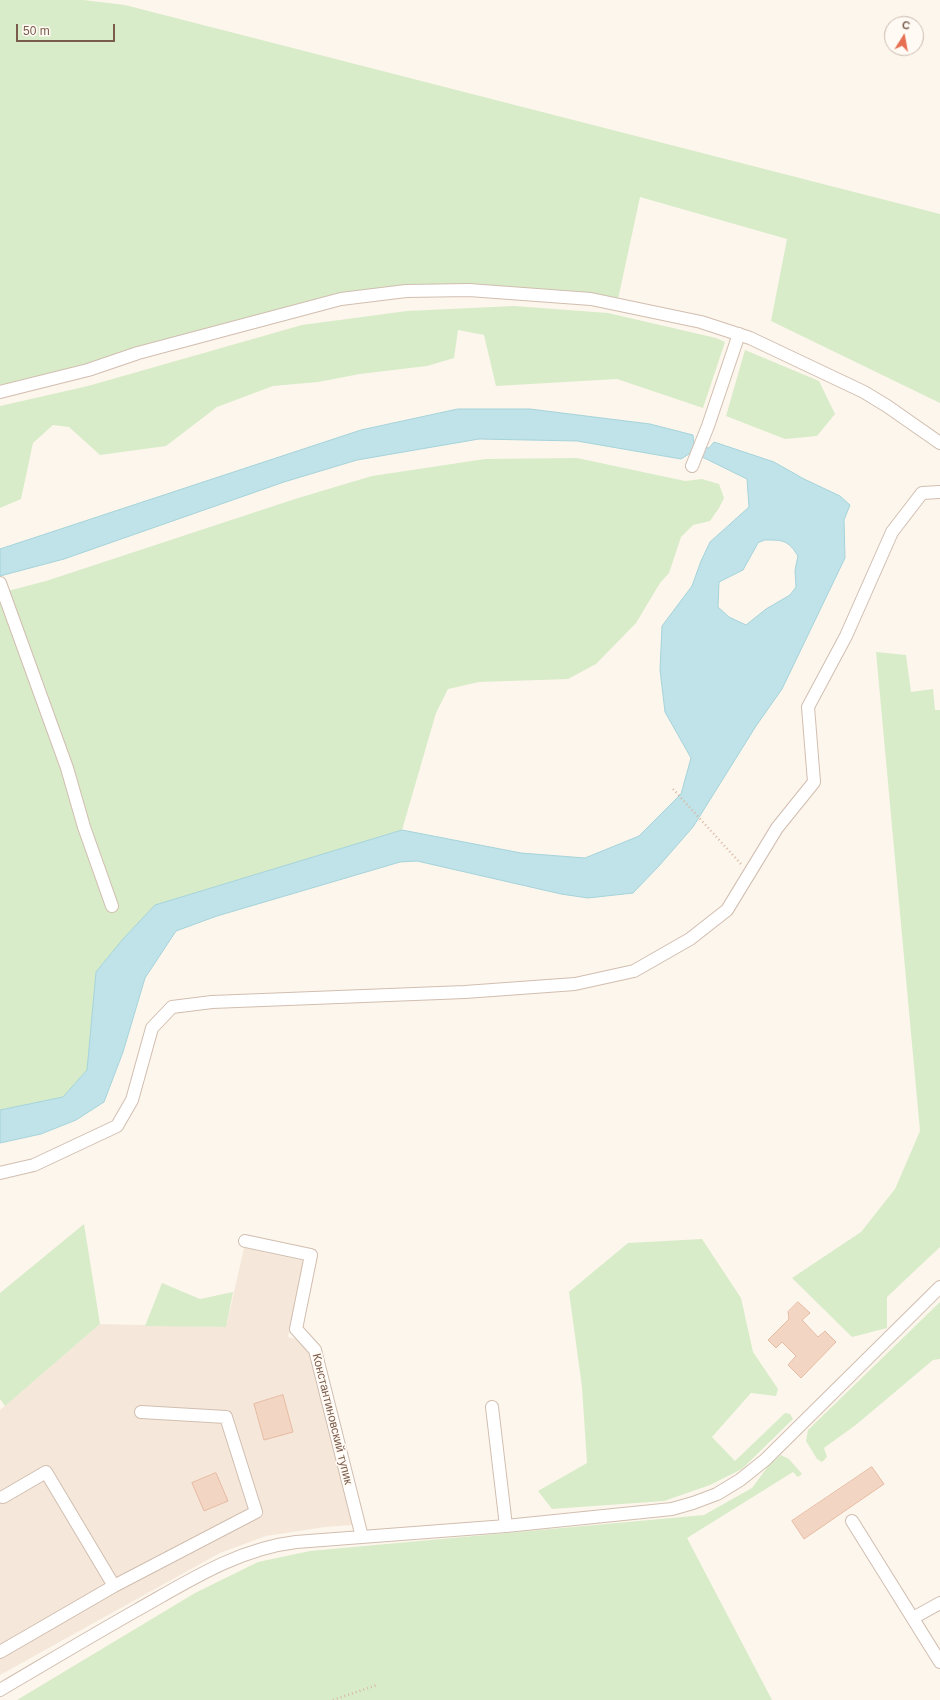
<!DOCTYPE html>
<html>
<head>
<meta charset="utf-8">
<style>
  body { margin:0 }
  #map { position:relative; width:940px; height:1700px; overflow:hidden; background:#fdf6ec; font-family:Helvetica,sans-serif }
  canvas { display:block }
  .north { position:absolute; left:884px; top:16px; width:40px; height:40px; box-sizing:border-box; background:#fffaf3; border:1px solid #cabbb1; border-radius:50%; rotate:11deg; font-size:11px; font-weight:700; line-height:16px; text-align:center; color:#7a5c4d }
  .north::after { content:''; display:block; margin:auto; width:14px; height:18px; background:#e76f51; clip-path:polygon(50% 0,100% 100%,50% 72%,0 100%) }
  .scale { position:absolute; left:16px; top:24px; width:99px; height:18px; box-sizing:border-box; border:2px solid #7a5c4d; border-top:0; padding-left:5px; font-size:12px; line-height:14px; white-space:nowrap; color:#7a5c4d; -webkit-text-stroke:3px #fffaf3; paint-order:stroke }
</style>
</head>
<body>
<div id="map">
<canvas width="940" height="1700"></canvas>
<div class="north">С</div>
<div class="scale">50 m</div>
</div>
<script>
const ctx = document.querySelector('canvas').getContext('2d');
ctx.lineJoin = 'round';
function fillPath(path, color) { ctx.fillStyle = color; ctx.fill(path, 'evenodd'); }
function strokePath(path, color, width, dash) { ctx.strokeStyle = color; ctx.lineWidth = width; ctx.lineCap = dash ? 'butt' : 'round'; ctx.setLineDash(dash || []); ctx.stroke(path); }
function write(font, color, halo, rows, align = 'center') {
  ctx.font = font + ' Helvetica,sans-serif'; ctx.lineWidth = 3.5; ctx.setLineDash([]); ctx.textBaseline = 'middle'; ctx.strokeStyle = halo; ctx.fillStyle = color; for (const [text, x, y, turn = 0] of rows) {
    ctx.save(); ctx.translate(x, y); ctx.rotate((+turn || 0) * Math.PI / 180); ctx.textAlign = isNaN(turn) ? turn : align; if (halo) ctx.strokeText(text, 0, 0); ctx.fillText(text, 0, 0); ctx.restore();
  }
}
fillPath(new Path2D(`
  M244 1248 304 1261 288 1337 303 1341 311 1354 352 1525 325 1527 266 1536 220 1553 0 1675V1410L100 1324 226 1327Z`), '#f5e8da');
fillPath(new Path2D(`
  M0 0H83L125 5 940 214V403L771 321 787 239 640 197 617 304 469 290 341 299 0 392Z
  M514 306 608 313 716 338 725 342 703 408 617 379 496 386 484 335 458 330 454 358 427 366 360 374 318 382 273 386 217 407 166 446 100 455 69 427 53 425 33 443 21 499 0 508V406L88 386 302 325 407 311Z
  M745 350 819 381 835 414 817 436 785 439 726 416Z
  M577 458 685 481 702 479 719 484 724 498 719 508 710 521 693 525 681 537 669 573 660 583 636 623 596 664 568 679 479 682 448 689 436 713 402 830 155 905 123 939 96 972 87 1070 63 1097 0 1110V593L46 581 295 499 372 476 485 459Z
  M876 652 906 655 911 692 933 689 935 710H940V1247L887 1297V1328L852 1337 792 1278 861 1232 895 1189 920 1131Z
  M84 1224 100 1324 5 1406 0 1399V1293Z
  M702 1239 741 1298 753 1352 778 1389 776 1396 751 1393 712 1437 735 1461 785 1413 790 1414 793 1419 742 1469 710 1485 664 1501 552 1509 538 1491 587 1463 582 1387 569 1292 628 1243Z
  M162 1283 200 1299 233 1292 226 1327 145 1326Z
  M940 1302V1359L933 1360 857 1424 824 1448 827 1457 822 1462 817 1459 806 1441 808 1430Z
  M781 1455 789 1459 802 1474 798 1477 793 1472 687 1538 772 1700H17L195 1593 258 1562 310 1551 704 1515 752 1488 769 1465Z`), '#d8ecc9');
const water = new Path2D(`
  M458 409H530L650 424 693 435 694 446 709 448 714 442 774 462 804 479 840 496 850 505 844 520 845 558 782 689 756 726 693 827 658 867 633 893 588 898 561 894 417 861 400 862 217 916 176 931 145 978 123 1052 104 1102 76 1120 41 1134 0 1143V1110L63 1097 87 1070 96 972 123 939 155 905 402 830 521 853 585 858 639 836 681 794 691 758 665 712 660 670 662 626 692 586 701 561 710 542 749 507 747 479 692 452 681 459 577 441 479 439 357 460 284 482 64 559 0 576V549L361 430ZM765 540C783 540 788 540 798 556L795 570 796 587 790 595 766 609 746 625 729 617 718 607 719 582 743 570 758 543Z`);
fillPath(water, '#bfe3e8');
strokePath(water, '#a5d3da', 1);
const building = new Path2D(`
  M798 1302 810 1313 802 1320 818 1337 825 1331 836 1342 801 1378 788 1365 796 1356 782 1342 776 1348 768 1340 789 1319 788 1312Z
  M283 1395 293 1432 264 1440 254 1404Z
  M872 1467 884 1484 804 1539 792 1521Z
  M216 1473 228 1501 204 1511 192 1483Z`);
fillPath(building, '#f3d5c3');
strokePath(building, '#e6bba3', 1);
const minor = new Path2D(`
  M0 392 88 370 138 353 341 299 406 291 469 290 591 299 701 322 750 338 864 392 887 406 940 443
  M692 466 708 426 739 334
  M0 583 67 768 84 827 112 906
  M0 1173 34 1165 117 1126 132 1100 152 1028 172 1007 212 1002 465 992 575 984 634 971 690 939 727 910 777 828 814 782 808 707 846 636 892 532 922 493 940 492
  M245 1241 311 1255 296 1329 315 1350 362 1537
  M492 1407 506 1526
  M3 1497 46 1472 114 1586
  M852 1521 940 1662
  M913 1618 940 1603
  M0 1652 114 1586 256 1512 226 1417 141 1412
  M0 1690C46 1663 91 1636 137 1610 187 1582 237 1549 296 1542L506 1526 672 1509 693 1503 717 1494 740 1480 765 1460 940 1287`);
strokePath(minor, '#d1beb0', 14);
strokePath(new Path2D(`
  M673 789 741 864
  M333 1700 377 1685`), '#d9b8a5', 2.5, [1, 3]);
strokePath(minor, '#fff', 12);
write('12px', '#7a5c4d', '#fffaf3', [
  ["Константиновский тупик",332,1419,76]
]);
</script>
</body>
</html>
